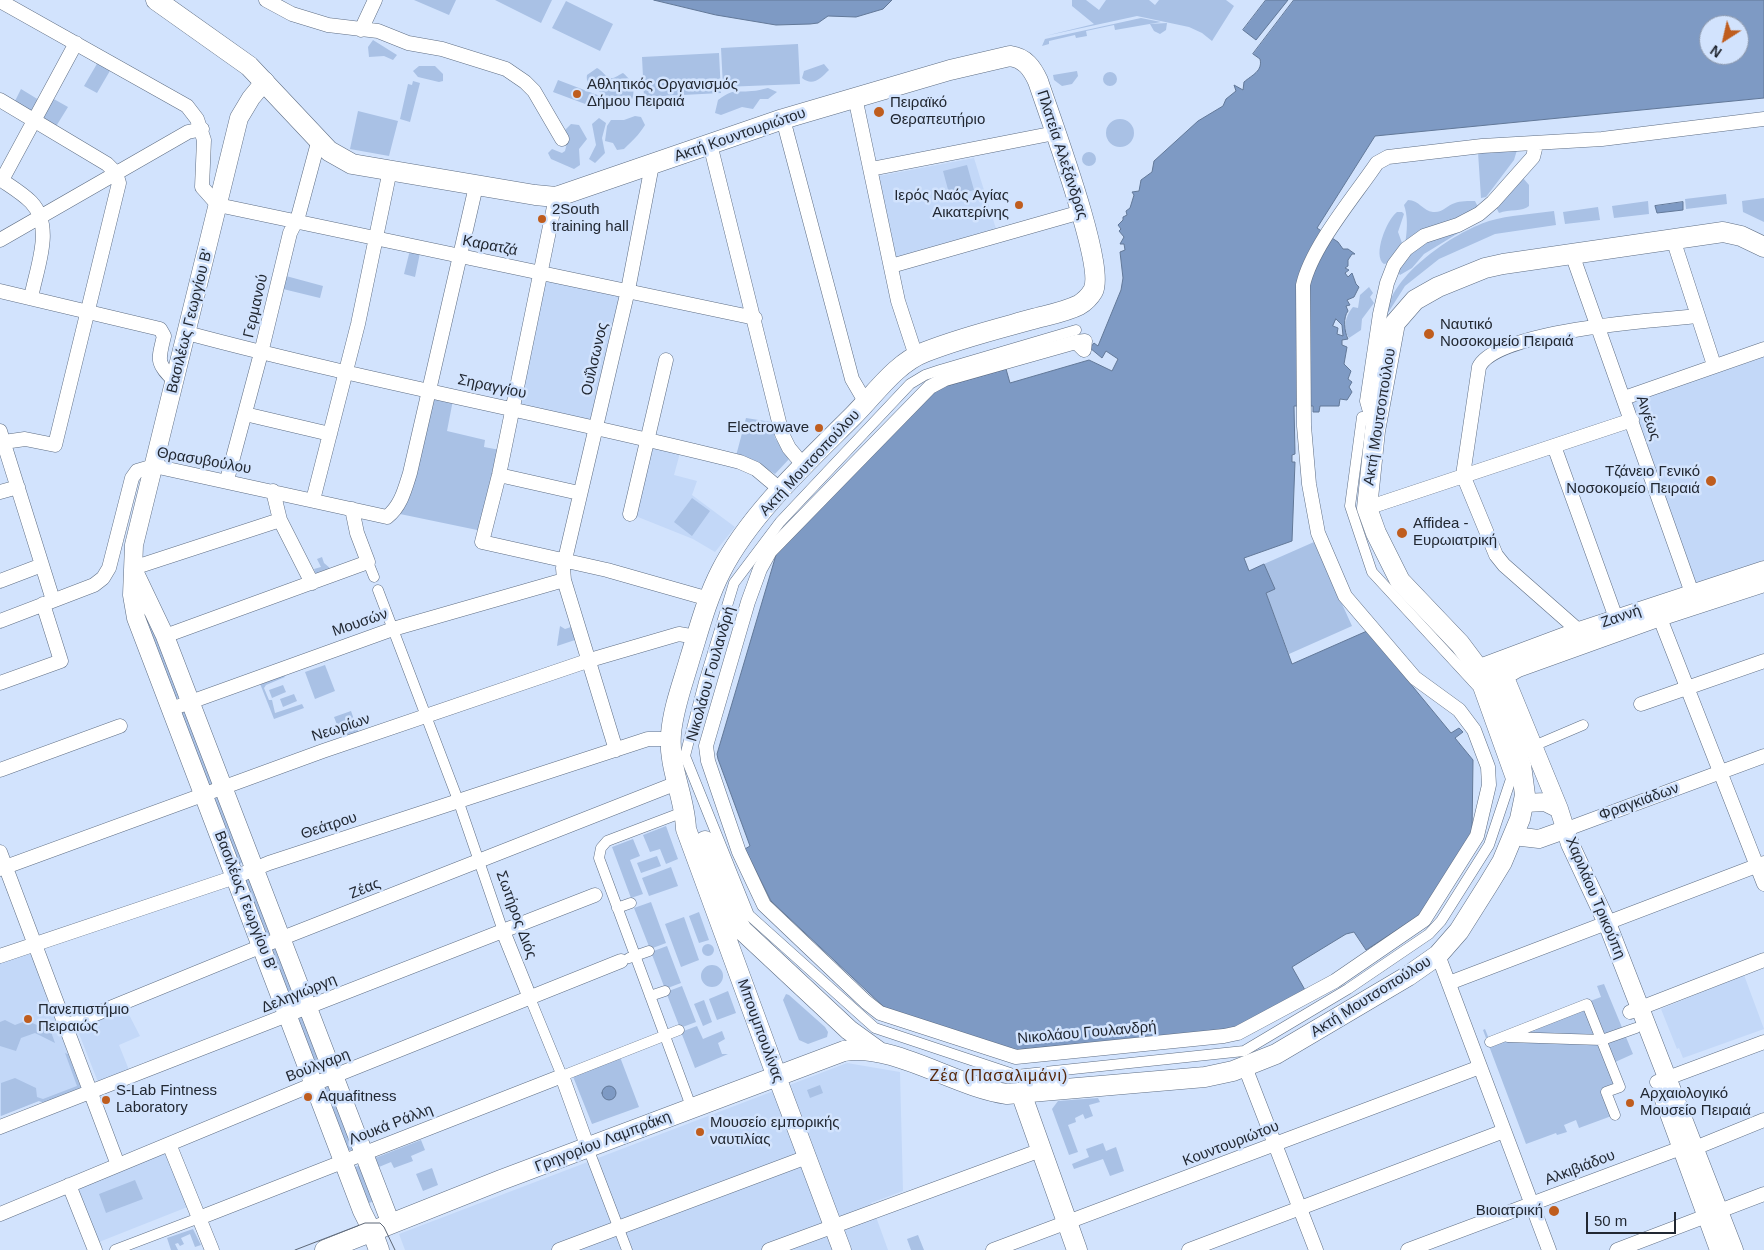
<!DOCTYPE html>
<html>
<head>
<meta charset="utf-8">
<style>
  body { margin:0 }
  #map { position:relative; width:1764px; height:1250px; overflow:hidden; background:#d2e3fd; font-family:Arial,sans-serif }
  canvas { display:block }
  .north { position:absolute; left:1699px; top:15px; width:50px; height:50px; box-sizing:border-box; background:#d2e3fd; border:1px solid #8c98ac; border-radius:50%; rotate:215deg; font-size:14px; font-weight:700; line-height:20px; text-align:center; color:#222832 }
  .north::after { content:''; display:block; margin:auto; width:18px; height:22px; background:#bf5d1e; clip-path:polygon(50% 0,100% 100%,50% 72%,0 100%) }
  .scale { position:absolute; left:1586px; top:1212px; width:90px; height:22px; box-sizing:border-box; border:2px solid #222832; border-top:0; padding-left:6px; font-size:15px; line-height:18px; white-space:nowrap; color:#222832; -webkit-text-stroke:4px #d2e3fd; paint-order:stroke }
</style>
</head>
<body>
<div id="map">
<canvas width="1764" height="1250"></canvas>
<div class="north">N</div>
<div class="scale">50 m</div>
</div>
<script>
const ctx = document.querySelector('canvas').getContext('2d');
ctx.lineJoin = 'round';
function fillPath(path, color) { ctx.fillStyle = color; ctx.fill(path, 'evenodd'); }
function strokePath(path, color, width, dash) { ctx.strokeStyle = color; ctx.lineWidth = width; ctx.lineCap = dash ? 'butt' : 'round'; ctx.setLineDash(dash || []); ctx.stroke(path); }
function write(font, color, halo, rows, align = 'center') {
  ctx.font = font + ' Arial,sans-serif'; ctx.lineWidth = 5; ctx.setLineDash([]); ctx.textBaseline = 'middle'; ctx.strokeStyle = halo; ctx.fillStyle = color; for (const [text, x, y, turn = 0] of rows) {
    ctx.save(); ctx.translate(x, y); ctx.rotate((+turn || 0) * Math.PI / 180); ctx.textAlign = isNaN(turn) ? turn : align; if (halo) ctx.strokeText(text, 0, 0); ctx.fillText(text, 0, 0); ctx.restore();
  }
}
fillPath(new Path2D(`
  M974 158 997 232 896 257 879 176Z
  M545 277 622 293 593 422 518 405Z
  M1764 355V562L1694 584 1631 401Z
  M650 446 680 453 674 475 697 481 692 495 735 527 715 552 693 539 633 515Z
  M30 952 81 1088 44 1103 38 1101 0 1116V963Z
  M1744 975 1764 1029 1683 1058 1679 1048 1677 1049 1661 1009Z
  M125 1007 140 1036 119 1045 129 1070 98 1082 76 1026Z
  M847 1063 900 1072 903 1191 871 1203 888 1250H405L399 1234Z
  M167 1150 190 1206 99 1242 77 1186Z`), '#c3d8f8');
fillPath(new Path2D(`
  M414 0H456L449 15Z
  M495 0H552L541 23Z
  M1072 0H1086L1099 10 1106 0H1149L1155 5 1159 0H1226L1234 6 1212 41 1202 33 1189 27 1137 16 1045 36 1094 24 1072 6Z
  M566 1 613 24 600 51 552 28Z
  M1141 18 1161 22 1115 30 1114 25 1086 31 1087 36 1076 38 1075 35 1049 41V44L1042 46 1045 39Z
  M1167 23 1166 30 1160 34 1154 31 1150 24Z
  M373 40 397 55 393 60 384 56 369 57 368 47Z
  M798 44 800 84 723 87 721 48Z
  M719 53 721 93 644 97 642 57Z
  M98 62 111 69 97 93 84 86Z
  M824 64 829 70C821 78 813 87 802 78L804 71Z
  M419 66H435L443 74V81L439 82 418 77 413 71Z
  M597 68C602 70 606 78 611 78 614 79 620 74 623 73 633 81 637 92 630 104L616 108 603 107V95C597 87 585 87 587 75Z
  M1077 71 1078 76 1072 84 1062 86 1054 80 1053 75Z
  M1103 79a7 7 0 1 1 14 0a7 7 0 1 1-14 0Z
  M558 80 600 96 596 108 553 92Z
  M413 81 420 83 410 122 400 119 408 84 412 85Z
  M768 88 777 92 768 99H760L753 109 742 107 721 115 715 113 718 100C735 88 733 93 752 91 757 91 762 89 768 88Z
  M21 89 39 100 31 113 14 103Z
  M52 98 68 107 55 128 41 119Z
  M358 111 398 121 389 156 350 149Z
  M635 116 641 117 645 125C639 135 632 141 624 149L617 150 613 143 605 141 607 126 611 120H624Z
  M599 118 606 123 602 138 605 153 595 163 589 159 596 145 592 124Z
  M1106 133a14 14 0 1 1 28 0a14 14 0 1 1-28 0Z
  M571 124 579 125 587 139 579 149 580 165 574 169 551 159 548 153 552 149 562 153 565 151 567 143 564 131Z
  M1517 150 1514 160 1486 197 1481 198 1478 152Z
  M1082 159a7 7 0 1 1 14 0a7 7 0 1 1-14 0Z
  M967 165 974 190 950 197 943 171Z
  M1523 178 1529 185V206C1523 212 1509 209 1499 213L1496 207Z
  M1726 194 1727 204 1686 209 1685 199Z
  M1764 198V222L1743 212 1742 201Z
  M1408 200C1419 200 1423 211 1433 212 1443 213 1447 205 1455 203 1460 201 1469 201 1475 201L1478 207 1460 232 1424 254 1412 268 1400 275 1398 272C1404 252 1411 225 1404 205Z
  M1648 201 1649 214 1614 218 1612 206Z
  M1598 207 1600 220 1565 224 1563 212Z
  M1554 211 1556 225 1495 234 1439 259 1405 286 1386 316C1390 275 1453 233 1489 221 1510 215 1532 214 1554 211Z
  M1397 212H1402L1404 214 1398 232 1402 243 1388 263 1384 264C1372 256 1387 219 1397 212Z
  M410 250 420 253 415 277 404 274Z
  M286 276 323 286 320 298 283 289Z
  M1369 287 1373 293 1370 297 1374 303 1362 319 1361 330 1349 338C1342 328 1346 315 1353 307L1358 308 1360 295Z
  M434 396 453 400 447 431 485 440 484 447 500 450 482 531 400 514Z
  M746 418 771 422 775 438 790 458 775 474 753 460 736 456Z
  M692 498 710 511 692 536 674 522Z
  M1314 542 1352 626 1289 654 1266 593 1274 589 1264 564Z
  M322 557 324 563 331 569 316 574 314 569 321 567 317 559Z
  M144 613H148L180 696 176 699Z
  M560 626 565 629 574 626 578 639 557 646Z
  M325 665 335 691 315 699 305 672Z
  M283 673 285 677 266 685 264 688 269 700H272L275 713 302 704 304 708 274 719 259 681Z
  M283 685 286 692 272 698 269 690Z
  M294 694 297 701 283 707 280 699Z
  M186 710 214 784 207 787 179 712Z
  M351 711 359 734 343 740 334 717Z
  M219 796 244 862 237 865 212 798Z
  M666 826 678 859 666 864 660 849 650 852 643 835Z
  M633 839 640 856 630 860 643 894 631 898 612 847Z
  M657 856 661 866 641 873 637 863Z
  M671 867 678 886 649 896 642 878Z
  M250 878 271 934 265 936 243 880Z
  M651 902 666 943 650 949 634 908Z
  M699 912 709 940 699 943 689 916Z
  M684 917 699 960 681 967 665 924Z
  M702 950a6 6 0 1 1 12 0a6 6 0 1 1-12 0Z
  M667 946 681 983 665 989 651 952Z
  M276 947 298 1004 291 1006 270 949Z
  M701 976a11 11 0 1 1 22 0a11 11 0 1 1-22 0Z
  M1604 984 1633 1054 1613 1063 1622 1088 1609 1094 1617 1114 1579 1128 1576 1120 1564 1125 1567 1132 1557 1135 1556 1133 1526 1144 1483 1030 1485 1029 1489 1039 1601 997 1597 986Z
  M682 986 696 1022 680 1028 666 992Z
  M728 991 736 1013 717 1020 709 999Z
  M786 994 789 995 825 1027 828 1032 827 1037 808 1044 799 1040 783 1000Z
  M704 1000 712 1022 703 1026 694 1004Z
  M30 1017 32 1023 37 1025 46 1018 55 1043 35 1033 21 1038 16 1051 0 1046V1022L5 1020 15 1025 28 1020Z
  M301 1017 303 1018 324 1070 317 1072 297 1020Z
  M697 1026 703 1039 722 1031 725 1039 718 1043 722 1054H728L695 1068 681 1032Z
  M65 1053 68 1054 81 1088 44 1103 39 1101 1 1116V1083L15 1078 36 1088 37 1097 43 1099 77 1086Z
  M620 1057 639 1107 592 1124 572 1074Z
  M820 1085 823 1093 810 1098 807 1090Z
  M327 1087H330L354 1149 347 1151 323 1089Z
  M1098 1098 1100 1102 1089 1105 1093 1116 1085 1119 1083 1114 1075 1118 1076 1122 1068 1125 1078 1152 1069 1155 1052 1109 1058 1101Z
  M421 1140 425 1150 411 1156 413 1161 394 1168 391 1162 379 1167 375 1158Z
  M1103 1143 1106 1151 1116 1147 1124 1171 1110 1176 1103 1159 1074 1169 1072 1164 1089 1157 1086 1149Z
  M358 1166H360L374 1201 367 1204 353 1168Z
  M432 1168 438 1185 423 1191 416 1174Z
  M135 1180 143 1199 106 1213 99 1194Z
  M193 1229 201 1245 195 1247 190 1234 181 1238 184 1244 180 1246 178 1243 175 1244 178 1250H171L167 1238Z
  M918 1235 924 1250H911L907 1239Z`), '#a9c1e5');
const water = new Path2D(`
  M654 0H892L883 9 856 17 828 16 818 23 810 24 776 25 716 15Z
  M1266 0H1288L1256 40 1243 30Z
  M1294 0H1764V98L1375 136 1317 228 1338 242 1343 249H1348L1355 254H1352L1348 260V266L1345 268 1349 270 1345 273 1348 277 1352 273 1356 284 1359 287 1354 297 1347 300 1350 305 1346 306 1348 311C1343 317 1344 331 1348 339L1342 340V345L1347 347 1344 364 1351 371 1348 379 1352 382 1349 387 1352 392 1347 400 1340 399 1339 406H1320L1319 412H1313V406H1294L1295 454 1292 455V462H1295L1292 541 1244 558 1249 571 1264 564 1275 589 1266 593 1292 664 1367 631 1451 733 1459 728 1463 732 1455 738 1473 760 1472 833 1420 915 1366 950 1354 932 1346 934 1292 967 1305 990 1240 1026 1227 1030 1015 1050 885 1008 771 901 745 849 750 846 718 759 717 754 776 555 936 389 1006 369 1010 383 1089 360 1112 371 1118 359 1106 351 1102 358 1090 348 1094 343 1098 346 1121 290 1123 278 1120 252 1125 250 1124 244H1120L1124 237 1119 231 1121 229 1118 225 1123 220V217L1127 215 1126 211 1130 208 1134 195 1132 192 1139 191 1141 180 1152 172 1154 161 1198 121 1223 106 1226 99 1236 91 1234 85 1243 90 1244 82C1252 75 1263 71 1260 59L1253 54ZM1709 25H1739V55H1709ZM1336 319 1342 325 1343 336 1337 334 1338 328 1333 326Z
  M1683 202V210L1657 213 1655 206Z
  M602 1093a7 7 0 1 1 14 0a7 7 0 1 1-14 0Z`);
fillPath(water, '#7e9ac4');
strokePath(water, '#627898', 1);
const pedestrian = new Path2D(`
  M1076 330 940 370 925 375 910 384 780 522 734 583 704 682 685 756 749 915 875 1028 1016 1075 1244 1051 1348 989 1429 934 1441 921 1489 845 1511 779 1478 687 1372 572 1350 506 1362 417
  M368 562 374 577
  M378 590 458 800 503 931
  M1529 748 1583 725
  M686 811 607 841 601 848 599 858 692 1109
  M617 908 631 903
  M629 958 649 951
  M650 996 665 991
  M530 998 562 1076 679 1030
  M1508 1037 1602 1040 1636 1028
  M1490 1042 1587 1004 1620 1087 1606 1092 1615 1115
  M588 1148 627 1250
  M115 1250 199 1218`);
const minor = new Path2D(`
  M266 0 292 14 328 25 378 31 408 43 442 49 506 69 525 82 534 91 562 139
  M0 1 187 106 197 119 204 140 202 187 218 205 755 318
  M361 30 375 0
  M855 97 898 301 916 356
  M0 100 107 164 116 173 119 183 55 445 25 439 4 442
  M783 119 852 379 866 403
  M710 144 782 434 789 448 804 466
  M871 169 1055 133
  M0 179C10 186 22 193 31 202 55 227 36 269 31 298
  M2 180 76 43
  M556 197 499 475 482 542 607 570 709 599
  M1673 239 1714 365
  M0 240 188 132 202 129
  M1572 254 1692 593
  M891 266 1081 212
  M0 291 160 329 164 336C158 361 156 363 175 381
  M187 333C370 382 557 416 740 462L756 469 781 490
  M1076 342 1085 341 1084 350 1076 342 945 379 930 387 770 551 760 569 748 602 706 746 708 761 739 852 764 905 866 1002 880 1013 1016 1057 1224 1036 1238 1033 1335 981 1424 920 1477 836 1489 785 1488 767 1474 730 1459 710 1415 678 1345 596 1318 533 1309 484 1304 426 1303 285C1312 246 1354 197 1377 163L1388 157 1482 146 1602 139 1764 119
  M1624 398 1764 349
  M245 414 330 434
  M1375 429 1367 401 1380 314 1387 283 1394 265 1406 249 1424 236 1458 225 1479 214 1493 202 1533 157 1535 149 1531 144
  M0 431 53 600
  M1554 446 1616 618
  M499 475 579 493
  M227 480 261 353 290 233 298 217 319 139
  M273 491 280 520 312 583
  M0 492 18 487
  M313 500 358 324 390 170
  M1367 508 1632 420
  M630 514 666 360
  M133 568 280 520
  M0 581 42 565
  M1656 608 1764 884
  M0 621 94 585 103 578 109 568 132 478 137 471 154 466 387 517C401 506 405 489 410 473L476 186
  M165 636 368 562 357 533 352 509
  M1582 639 1579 631 1504 565 1496 555 1463 475 1479 367C1496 330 1657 320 1698 316
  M0 683 61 661 43 604
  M1641 704 1764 661
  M171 709 393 629 564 580
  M616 750 564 580 563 568 628 290 652 165
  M0 770 120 726
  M1567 829 1764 756
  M0 852 118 1165
  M0 869 323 751 590 660 679 634 696 637
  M503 931 530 998
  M1438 955 1549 1250
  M0 956 235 877 269 863 648 739H671
  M1449 983 1764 863
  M1630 1012 1764 960
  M66 1026 262 946 677 783
  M1245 1067 1316 1250
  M1657 1082 1764 1042
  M0 1127 595 895
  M169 1144 212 1250
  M69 1185 95 1250
  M0 1214 314 1084 621 961
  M199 1218 562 1076 588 1148
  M559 1250 807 1157
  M769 1250 1041 1150
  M993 1250 1480 1067
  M1189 1250 1504 1131
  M1408 1250 1681 1148H1695L1764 1120
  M1617 1250 1764 1194`);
const tertiary = new Path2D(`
  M265 81 251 98 239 118 134 545 132 595 136 618 362 1211 372 1231
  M134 571 165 636 391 1224
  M1480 668 1579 631 1764 570
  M1504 675 1559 809
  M1490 684 1518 668 1660 617 1764 583
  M1525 803 1545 802 1559 809 1570 844 1607 923 1734 1250
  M1513 836 1539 839 1567 829
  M777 1077 842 1250
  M1664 1100 1719 1250`);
const secondary = new Path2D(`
  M156 0 249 66 329 151 352 164 535 195 556 197 783 119 950 70 1010 56C1025 58 1032 68 1038 81 1049 115 1106 266 1093 291 1090 296 1084 302 1079 305 1065 312 1048 315 1033 319 997 329 960 338 925 352 896 363 875 394 853 416 808 461 750 514 721 571 707 598 699 629 690 658 683 683 673 708 671 734 668 767 685 797 686 829L777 1077
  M705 841 735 918 742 930 849 1030 878 1051
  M1021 1093 1077 1250
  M372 1231 379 1250
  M325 1250 501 1180 844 1051C895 1043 955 1087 1007 1094L1205 1077 1233 1071 1276 1054 1408 976 1438 955 1459 931 1488 885 1502 862 1520 819 1525 795 1521 765 1490 684 1460 644 1400 581 1376 533 1367 508 1375 431 1395 323 1415 300 1438 287 1485 268 1503 264 1723 232 1741 236 1764 247`);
strokePath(pedestrian, '#5f6e84', 11);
strokePath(minor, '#5f6e84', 15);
strokePath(tertiary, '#5f6e84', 19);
strokePath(secondary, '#5f6e84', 21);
strokePath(pedestrian, '#fff', 10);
strokePath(minor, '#fff', 14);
strokePath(tertiary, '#fff', 18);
strokePath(secondary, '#fff', 20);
strokePath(new Path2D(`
  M295 1250 365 1223H380L384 1227 395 1250`), '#5d6776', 1);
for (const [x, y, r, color] of [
  [577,94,5,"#bf5d1e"],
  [879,112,6,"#bf5d1e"],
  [1019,205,5,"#bf5d1e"],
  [542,219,5,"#bf5d1e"],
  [1429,334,6,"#bf5d1e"],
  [819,428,5,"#bf5d1e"],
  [1711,481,6,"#bf5d1e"],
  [1402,533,6,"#bf5d1e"],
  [28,1019,5,"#bf5d1e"],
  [308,1097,5,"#bf5d1e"],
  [106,1100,5,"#bf5d1e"],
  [1630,1103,5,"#bf5d1e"],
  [700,1132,5,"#bf5d1e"],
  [1554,1211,6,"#bf5d1e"]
]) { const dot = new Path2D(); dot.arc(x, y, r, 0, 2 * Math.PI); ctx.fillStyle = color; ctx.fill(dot); strokePath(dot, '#d2e3fd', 2); }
write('15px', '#222832', '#d2e3fd', [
  ["Αθλητικός Οργανισμός",587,85],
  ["Δήμου Πειραιά",587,102],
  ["Πειραϊκό",890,103],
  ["Θεραπευτήριο",890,120],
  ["Ιερός Ναός Αγίας",1009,196,"right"],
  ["Αικατερίνης",1009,213,"right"],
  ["2South",552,210],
  ["training hall",552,227],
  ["Ναυτικό",1440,325],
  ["Νοσοκομείο Πειραιά",1440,342],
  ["Electrowave",809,428,"right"],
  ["Τζάνειο Γενικό",1700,472,"right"],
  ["Νοσοκομείο Πειραιά",1700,489,"right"],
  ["Affidea -",1413,524],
  ["Ευρωιατρική",1413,541],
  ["Πανεπιστήμιο",38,1010],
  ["Πειραιώς",38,1027],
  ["S-Lab Fintness",116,1091],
  ["Laboratory",116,1108],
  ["Αρχαιολογικό",1640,1094],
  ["Μουσείο Πειραιά",1640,1111],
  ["Aquafitness",318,1097],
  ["Μουσείο εμπορικής",710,1123],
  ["ναυτιλίας",710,1140],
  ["Βιοιατρική",1543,1211,"right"]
], 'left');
write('15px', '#222832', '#d2e3fd', [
  ["Ακτή Κουντουριώτου",740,135,-19],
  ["Πλατεία Αλεξάνδρας",1062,155,72],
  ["Καρατζά",490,246,11],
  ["Γερμανού",256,306,-77],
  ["Βασιλέως Γεωργίου Β'",190,321,-76],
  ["Ουΐλσωνος",595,359,-77],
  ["Σηραγγίου",492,387,12],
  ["Ακτή Μουτσοπούλου",1380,417,-81],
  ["Αιγέως",1648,418,71],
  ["Θρασυβούλου",204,461,10],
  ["Ακτή Μουτσοπούλου",810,463,-47],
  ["Ζαννή",1621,617,-19],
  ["Μουσών",360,623,-19],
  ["Νικολάου Γουλανδρή",711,674,-74],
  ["Νεωρίων",341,728,-18],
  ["Φραγκιάδων",1639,802,-20],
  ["Θεάτρου",329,826,-18],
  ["Ζέας",365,889,-22],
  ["Χαριλάου Τρικούπη",1595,898,67],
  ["Βασιλέως Γεωργίου Β'",245,901,69],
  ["Σωτήρος Διός",516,915,70],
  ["Δεληγιώργη",299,994,-22],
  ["Ακτή Μουτσοπούλου",1371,997,-32],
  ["Μπουμπουλίνας",760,1031,70],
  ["Νικολάου Γουλανδρή",1087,1033,-5],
  ["Βούλγαρη",318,1066,-21],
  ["Λουκά Ράλλη",391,1125,-21],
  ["Γρηγορίου Λαμπράκη",603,1142,-21],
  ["Κουντουριώτου",1231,1144,-21],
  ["Αλκιβιάδου",1580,1168,-21]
]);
ctx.letterSpacing = '1px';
write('16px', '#57280b', '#d2e3fd', [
  ["Ζέα (Πασαλιμάνι)",999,1077]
]);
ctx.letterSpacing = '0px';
</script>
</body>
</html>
